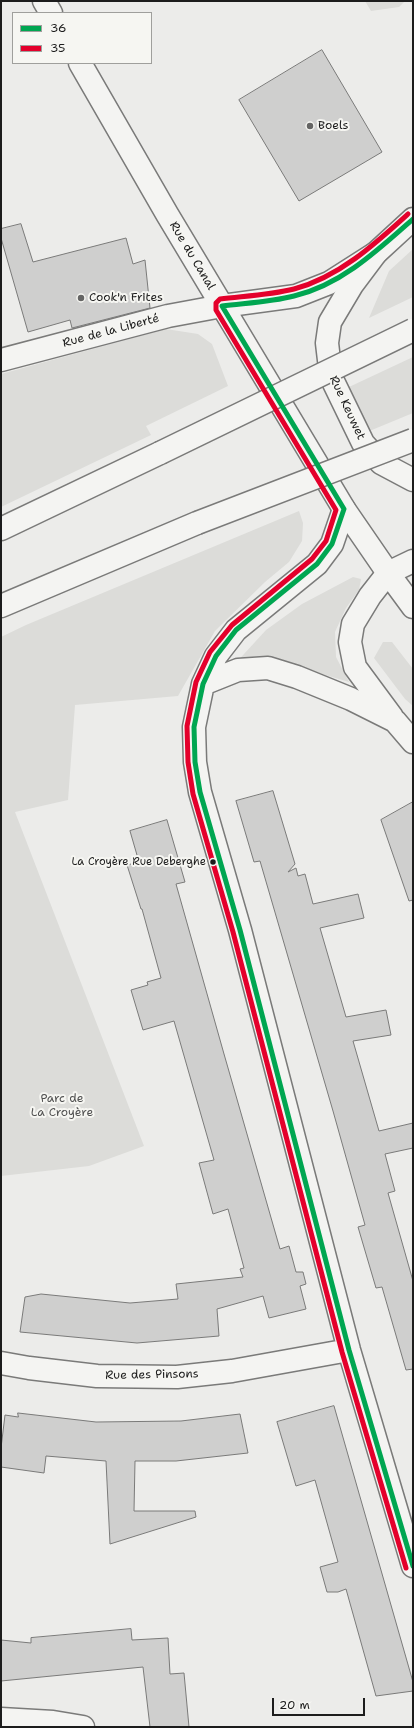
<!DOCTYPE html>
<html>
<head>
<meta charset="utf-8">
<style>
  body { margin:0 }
  #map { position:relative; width:414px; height:1728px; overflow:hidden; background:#ececea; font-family:"Shantell Sans",sans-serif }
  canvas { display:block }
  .frame { position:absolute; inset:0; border:2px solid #1c1c1c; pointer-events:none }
  .legend { position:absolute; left:12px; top:12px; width:140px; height:52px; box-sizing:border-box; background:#f6f6f2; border:1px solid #9f9f9c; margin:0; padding:5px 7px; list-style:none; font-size:12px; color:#1c1c1c }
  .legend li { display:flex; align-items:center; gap:8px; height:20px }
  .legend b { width:20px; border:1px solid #9f9f9c }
  .scale { position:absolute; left:272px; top:1698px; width:93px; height:18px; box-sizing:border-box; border:2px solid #1c1c1c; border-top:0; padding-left:5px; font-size:12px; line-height:14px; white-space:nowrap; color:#1c1c1c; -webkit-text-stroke:3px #f6f6f2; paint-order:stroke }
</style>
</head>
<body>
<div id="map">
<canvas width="414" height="1728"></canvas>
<div class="frame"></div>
<ul class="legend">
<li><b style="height:5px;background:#00a651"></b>36</li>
<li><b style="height:5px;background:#e4002b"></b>35</li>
</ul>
<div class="scale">20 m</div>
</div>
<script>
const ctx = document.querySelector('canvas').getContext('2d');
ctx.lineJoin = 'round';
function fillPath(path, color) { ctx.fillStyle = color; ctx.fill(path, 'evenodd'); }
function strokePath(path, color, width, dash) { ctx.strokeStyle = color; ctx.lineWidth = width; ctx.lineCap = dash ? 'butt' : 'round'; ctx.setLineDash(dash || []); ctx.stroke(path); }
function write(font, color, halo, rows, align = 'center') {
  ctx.font = font + ' "Shantell Sans",sans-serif'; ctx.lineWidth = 4; ctx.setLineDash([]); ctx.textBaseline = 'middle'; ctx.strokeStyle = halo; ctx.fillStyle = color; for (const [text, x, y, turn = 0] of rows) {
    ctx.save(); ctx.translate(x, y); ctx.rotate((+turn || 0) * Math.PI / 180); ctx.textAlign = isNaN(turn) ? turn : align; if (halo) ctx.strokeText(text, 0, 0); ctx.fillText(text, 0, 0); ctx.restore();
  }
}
fillPath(new Path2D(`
  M365 1H405L399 7 371 11Z
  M413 249V297L369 318 389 271Z
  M166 329 198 334 212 344 228 386 146 426 151 435 1 507V374Z
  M413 357V413L367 432 349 387Z
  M299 511 303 523 302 541 289 562 265 582 215 631 178 696 75 705 68 800 15 812 144 1146 89 1166 1 1176V637L26 625Z
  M353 577 361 579 359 590 346 608 335 632 336 657 349 682 282 662 233 666 266 630 302 604Z
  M383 642H392L413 669V706L405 699 374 658Z`), '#dcdcd9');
const building = new Path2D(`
  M322 50 382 152 299 201 239 100Z
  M21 224 33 262 126 238 133 264 145 260 150 308 72 328 70 320 28 332 1 238V229Z
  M273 791 295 864 288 872 296 868 298 876 305 874 313 904 358 894 364 918 320 928 346 1017 386 1010 391 1035 353 1041 379 1131 413 1123V1148L385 1154 395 1191 388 1193 413 1281V1369L406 1370 382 1287 376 1288 358 1227 365 1225 333 1111 260 861 254 862 236 801Z
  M413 802V900L409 901 381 820Z
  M167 820 185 882 176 884 224 1054 280 1249 289 1246 296 1272H303L306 1284 300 1286 306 1309 269 1318 263 1296 217 1309 219 1336 137 1343 20 1332 25 1297 41 1294 130 1303 178 1299 176 1284 243 1277 240 1269 244 1268 228 1209 213 1214 199 1163 214 1160 174 1021 143 1030 131 990 148 985 147 982 161 978 142 909H141L127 865 139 862 130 831Z
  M334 1406 413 1682V1691L376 1696 346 1589 338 1592H327L320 1567 338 1562 315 1480 296 1486 277 1422Z
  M18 1413 96 1422 181 1421 240 1414 248 1453 176 1461H135L134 1511H195L196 1517 110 1544 106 1461 46 1456 44 1473 1 1467V1448L5 1415 18 1417Z
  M131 1629 132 1640 168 1638 170 1674 184 1673 189 1727H150L143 1667 1 1681V1640L31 1643V1638Z`);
fillPath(building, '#cfcfce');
strokePath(building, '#7a7a79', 1);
const minor = new Path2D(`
  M1 360 168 316 222 306
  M344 509 332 544 317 564 236 630 216 656 203 684 194 727 195 762 200 792 240 930 349 1350 413 1566
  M203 684 238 670 268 668 297 677 351 699 395 721 413 742
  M392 717 355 667 350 642 353 624 370 596 388 573 413 607
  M1 1363 29 1368 97 1376 177 1377 232 1371 349 1350
  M1 1719 53 1722 83 1727`);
const tertiary = new Path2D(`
  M44 1 51 13
  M80 63 167 214 344 509 388 573 413 561
  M222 306 296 296 329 283 376 253`);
const primary = new Path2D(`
  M413 219 376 253 352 285 330 322 327 343 331 377 363 443 381 463 413 480`);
const motorway = new Path2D(`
  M1 529 160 453
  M1 606 197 523`);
strokePath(minor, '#7a7a79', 25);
strokePath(tertiary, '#7a7a79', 25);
strokePath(primary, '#7a7a79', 25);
strokePath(motorway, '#7a7a79', 25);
strokePath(minor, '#f4f4f2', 22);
strokePath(tertiary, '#f4f4f2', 22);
strokePath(primary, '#f4f4f2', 22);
strokePath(motorway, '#f4f4f2', 22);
const motorwayBridge = new Path2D(`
  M160 453 413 330
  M197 523 413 440`);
strokePath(motorwayBridge, '#7a7a79', 25, []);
strokePath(motorwayBridge, '#f4f4f2', 22);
strokePath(new Path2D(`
  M413 219C378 250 341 285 294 296 271 302 246 303 222 306L344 509 332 544 317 564 236 630 216 656 203 684 194 727 195 762 200 792 240 930 349 1350 413 1566`), '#00a651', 5);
strokePath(new Path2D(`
  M406 1568 342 1352 233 932 193 794 188 762 187 726 196 682 210 652 232 625 312 559 326 541 336 510 216 310V303L220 299C245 296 270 295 294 289 339 277 375 244 408 214`), '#e4002b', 5);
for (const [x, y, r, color] of [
  [310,126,4,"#656564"],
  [81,298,4,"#656564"],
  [213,862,3.5,"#1c1c1c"]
]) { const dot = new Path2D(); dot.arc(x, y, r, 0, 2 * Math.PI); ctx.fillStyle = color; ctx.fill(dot); strokePath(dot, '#f6f6f2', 1.5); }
write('11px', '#1c1c1c', '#f6f6f2', [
  ["La Croyère Rue Deberghe",206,862]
], 'right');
write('12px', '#1c1c1c', '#f6f6f2', [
  ["Boels",318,126],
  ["Cook'n Frites",89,298]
], 'left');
write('12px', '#1c1c1c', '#f6f6f2', [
  ["Rue du Canal",192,256,59],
  ["Rue de la Liberté",111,331,-15],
  ["Rue Keuwet",347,408,65],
  ["Rue des Pinsons",152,1375,-1]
]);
write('12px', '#515151', '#f6f6f2', [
  ["Parc de",62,1099],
  ["La Croyère",62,1113]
]);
</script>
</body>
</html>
